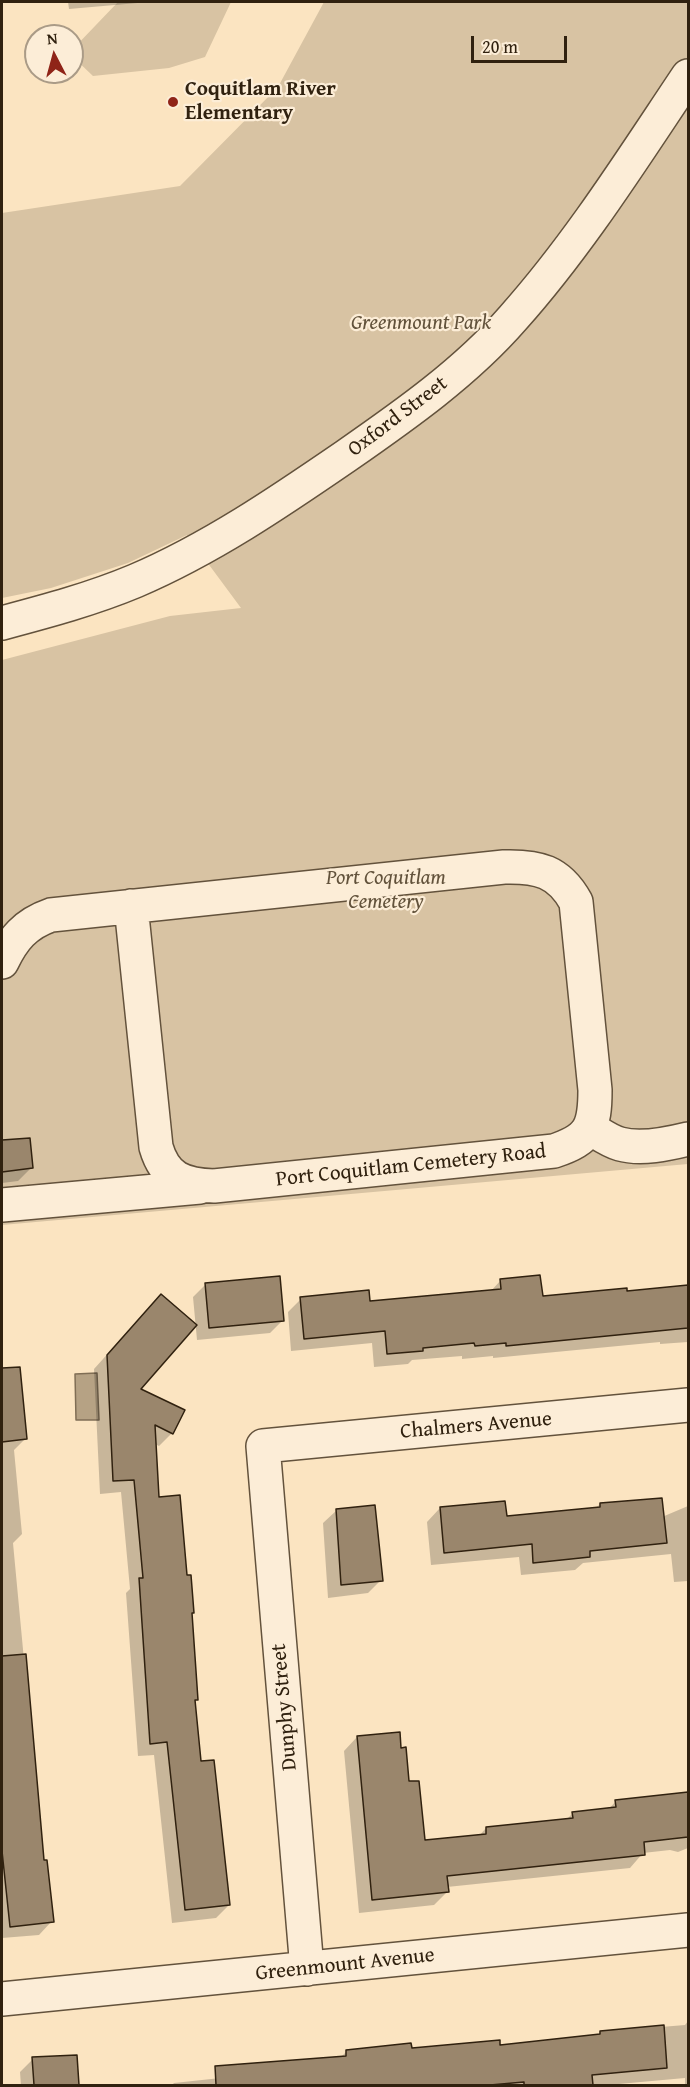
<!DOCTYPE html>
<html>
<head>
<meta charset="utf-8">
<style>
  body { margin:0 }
  #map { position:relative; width:690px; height:2087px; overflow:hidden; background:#fbe4c1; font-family:"Gentium Book Plus",serif }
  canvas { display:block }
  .frame { position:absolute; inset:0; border:3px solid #30210f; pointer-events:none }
  .north { position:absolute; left:24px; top:24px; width:60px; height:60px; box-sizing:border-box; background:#fcedd7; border:2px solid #aa9b87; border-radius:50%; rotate:354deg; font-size:16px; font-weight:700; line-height:24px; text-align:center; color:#30210f }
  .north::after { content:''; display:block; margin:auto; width:21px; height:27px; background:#8f2418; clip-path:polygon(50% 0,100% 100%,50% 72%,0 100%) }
  .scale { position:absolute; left:471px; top:36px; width:96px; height:27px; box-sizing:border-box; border:3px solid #30210f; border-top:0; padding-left:8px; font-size:18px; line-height:21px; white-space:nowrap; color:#30210f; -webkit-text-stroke:4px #fcedd7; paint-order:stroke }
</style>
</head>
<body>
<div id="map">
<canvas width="690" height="2087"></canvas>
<div class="frame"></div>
<div class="north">N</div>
<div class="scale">20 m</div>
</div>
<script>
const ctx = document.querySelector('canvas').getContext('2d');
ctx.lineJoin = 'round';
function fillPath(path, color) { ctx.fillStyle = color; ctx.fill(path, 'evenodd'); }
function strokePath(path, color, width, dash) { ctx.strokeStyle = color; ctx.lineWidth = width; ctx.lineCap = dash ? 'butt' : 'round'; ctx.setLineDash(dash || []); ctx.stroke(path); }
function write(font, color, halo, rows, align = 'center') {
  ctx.font = font + ' "Gentium Book Plus",serif'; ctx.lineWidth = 4.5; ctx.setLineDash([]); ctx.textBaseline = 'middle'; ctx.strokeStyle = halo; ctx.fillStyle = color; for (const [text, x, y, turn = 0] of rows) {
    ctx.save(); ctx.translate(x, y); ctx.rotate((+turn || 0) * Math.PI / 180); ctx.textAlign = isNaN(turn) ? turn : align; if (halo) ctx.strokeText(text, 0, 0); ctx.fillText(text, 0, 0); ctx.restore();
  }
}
fillPath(new Path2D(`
  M118 2H231L205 57 169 68 93 76 72 56V50Z
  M324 2H688V1164L2 1225V660L170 616 241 608 187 535 128 563 51 588 2 598V213L180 186 278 87Z`), '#d8c3a3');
const water = new Path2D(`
  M97 1373 99 1420H76L75 1374Z`);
fillPath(water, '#b6a284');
strokePath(water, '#806e55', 1.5);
fillPath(new Path2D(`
  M68 2H149L69 9Z
  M28 1139 31 1168 18 1181 2 1183V1142Z
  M501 1280 541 1298 626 1293 688 1287V1342L660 1344V1342L493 1358V1356L462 1359V1356L412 1360 408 1364 374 1367 372 1343 291 1351 288 1312 301 1299 368 1303 490 1292Z
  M206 1284 283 1320 270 1333 197 1340 193 1297Z
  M148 1309 138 1389 172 1433 159 1446 155 1444 158 1498 190 1614 197 1699 194 1702 199 1763 229 1905 216 1918 172 1923 154 1755 138 1756 126 1593 130 1589 121 1492 100 1494 94 1369Z
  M20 1385 25 1439 14 1450 22 1534 13 1543 43 1862 52 1921 39 1935 2 1938V1387Z
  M600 1504 662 1517 688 1506V1581L674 1582 671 1554 583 1563 575 1570 521 1575 519 1557 431 1565 427 1522 440 1508 505 1518 595 1509Z
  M337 1510 381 1580 368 1593 328 1598 323 1523Z
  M357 1737 400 1749 424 1842 479 1836 486 1828 566 1820 573 1813 608 1810 616 1801 688 1795V1848L678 1852 670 1850 643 1853 630 1868 447 1887V1892L434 1905 359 1913 344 1751Z
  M688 2021V2086H685V2078L597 2086H171L174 2083 239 2076 340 2058 346 2052 499 2047 597 2036 600 2032 685 2025Z
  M76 2056 78 2086H21L20 2072 33 2059Z`), '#0003');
const building = new Path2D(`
  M30 1138 33 1168 2 1172V1140Z
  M540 1275 543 1296 627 1288V1291L688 1285V1328L506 1346V1343L475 1346 474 1343 423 1348V1351L387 1354 385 1331 304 1339 300 1297 369 1290 370 1301 501 1289 500 1279Z
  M280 1276 284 1321 209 1328 205 1283Z
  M161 1294 197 1325 141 1389 185 1410 173 1434 155 1425 159 1497 180 1495 187 1575H191L194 1613H192L198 1700H195L201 1761 214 1760 230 1905 185 1910 167 1742 150 1744 139 1578H143L134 1480 113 1481 107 1355Z
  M20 1367 27 1439 2 1442V1368Z
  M662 1498 667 1543 590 1551V1557L533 1563 532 1544 444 1553 440 1507 505 1501 507 1516 600 1507V1503Z
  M375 1505 383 1581 341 1585 336 1509Z
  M26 1654 44 1860H47L54 1922 10 1927 2 1851V1656Z
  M400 1732 401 1748 406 1747 409 1781H419L425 1840 486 1834V1827L573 1818 572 1812 616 1807 615 1800 688 1792V1837L644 1842 645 1855 447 1876 449 1892 372 1900 357 1736Z
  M664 2025 667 2068 592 2075 593 2085H524V2082L490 2085H216L215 2066 346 2056V2050L411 2043 412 2048 500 2040V2045L600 2034V2031Z
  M77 2055 79 2085H34L32 2057Z`);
fillPath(building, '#9a866c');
strokePath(building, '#30210f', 1.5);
const minor = new Path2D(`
  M2 623C47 611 92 599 135 581 210 549 279 502 346 456 405 415 466 372 513 318 579 244 633 158 688 76
  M2 962C13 939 25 924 51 915L504 867C538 866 559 871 576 902L595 1090C595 1127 590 1139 554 1151L214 1186C183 1185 165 1178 156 1147L131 906
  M590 1128C600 1134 609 1141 620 1144 641 1150 668 1144 688 1139
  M2 1205 200 1187
  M307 1969 263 1446 688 1405
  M2 1999 688 1930`);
strokePath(minor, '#63523c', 36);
strokePath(minor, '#fcedd7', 33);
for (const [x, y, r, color] of [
  [173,102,6,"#8f2418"]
]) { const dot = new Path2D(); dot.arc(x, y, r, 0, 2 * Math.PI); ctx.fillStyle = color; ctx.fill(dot); strokePath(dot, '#fcedd7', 2); }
write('bold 21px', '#30210f', '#fcedd7', [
  ["Coquitlam River",185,90],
  ["Elementary",185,114]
], 'left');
write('italic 21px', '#62523b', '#fcedd7', [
  ["Greenmount Park",421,324],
  ["Port Coquitlam",386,879],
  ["Cemetery",386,903]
]);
write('21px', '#30210f', '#fcedd7', [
  ["Oxford Street",398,417,-37],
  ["Port Coquitlam Cemetery Road",411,1166,-6],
  ["Chalmers Avenue",476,1426,-5],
  ["Dunphy Street",285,1707,-95],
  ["Greenmount Avenue",345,1965,-6]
]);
</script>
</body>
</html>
